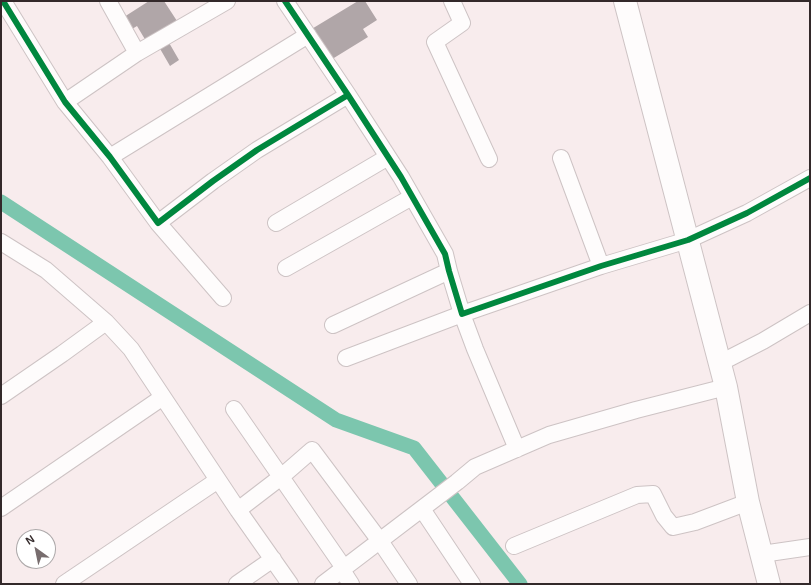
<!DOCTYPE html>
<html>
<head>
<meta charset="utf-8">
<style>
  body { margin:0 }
  #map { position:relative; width:811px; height:585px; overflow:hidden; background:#f8eced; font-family:Arial,sans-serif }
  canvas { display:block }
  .frame { position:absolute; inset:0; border:2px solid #33292a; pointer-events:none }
  .north { position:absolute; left:16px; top:529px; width:40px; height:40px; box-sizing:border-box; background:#fff; border:1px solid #ada9aa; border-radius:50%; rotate:327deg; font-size:11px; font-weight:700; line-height:16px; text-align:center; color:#33292a }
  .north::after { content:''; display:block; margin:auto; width:14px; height:18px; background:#786d6e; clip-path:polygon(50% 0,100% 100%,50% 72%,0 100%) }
</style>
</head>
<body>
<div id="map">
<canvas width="811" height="585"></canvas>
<div class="frame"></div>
<div class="north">N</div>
</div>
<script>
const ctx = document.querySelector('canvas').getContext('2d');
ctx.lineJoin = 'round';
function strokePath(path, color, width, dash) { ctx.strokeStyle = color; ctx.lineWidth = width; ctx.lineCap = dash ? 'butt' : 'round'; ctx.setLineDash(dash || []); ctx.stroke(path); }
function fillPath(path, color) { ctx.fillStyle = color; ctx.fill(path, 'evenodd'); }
strokePath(new Path2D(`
  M1 202 336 420 414 448 520 584`), '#7cc6ae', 15);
fillPath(new Path2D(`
  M149 1H164L177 21 146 41 137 26 132 29 124 17Z
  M358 1H365L377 20 363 29 368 37 329 61 310 30Z
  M168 41 179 60 170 66 159 47Z`), '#b0a6a8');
const street = new Path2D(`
  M3 1 65 102 110 157 158 223 213 181 257 150 348 95
  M108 1 137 53
  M285 1 348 95 401 177 445 254 449 271 462 314 601 266 688 240 747 213 810 178
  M452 1 462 23 435 42 489 159
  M65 102 137 53 227 1
  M110 157 308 35
  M561 158 601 266
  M158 223 223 298
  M276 223 388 157
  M1 242 46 270 106 322 131 349 238 510
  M286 268 412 197
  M333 325 449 271
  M346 358 462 314 475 349 517 449
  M720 363 763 341 810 313
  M1 396 62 354 106 322
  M234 409 344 568
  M1 508 163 397
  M422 509 472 584
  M514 546 637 495 653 494 664 516 673 527 695 522 748 502
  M762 554 810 547
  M342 570 351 584
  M64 584 218 480
  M237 584 273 559
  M290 584 238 510 281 477 312 450 380 541 409 584
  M323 584 457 482 475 467 549 435 636 410 726 387`);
const primary = new Path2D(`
  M625 1 726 387 748 502 769 584`);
strokePath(street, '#cdc3c4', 18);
strokePath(primary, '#cdc3c4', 24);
strokePath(street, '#fefcfc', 16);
strokePath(primary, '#fefcfc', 22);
strokePath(new Path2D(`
  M3 1 65 102 110 157 158 223 213 181 257 150 348 95
  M285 1 348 95 401 177 445 254 449 271 462 314 601 266 688 240 747 213 810 178`), '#00873e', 6);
</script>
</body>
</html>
